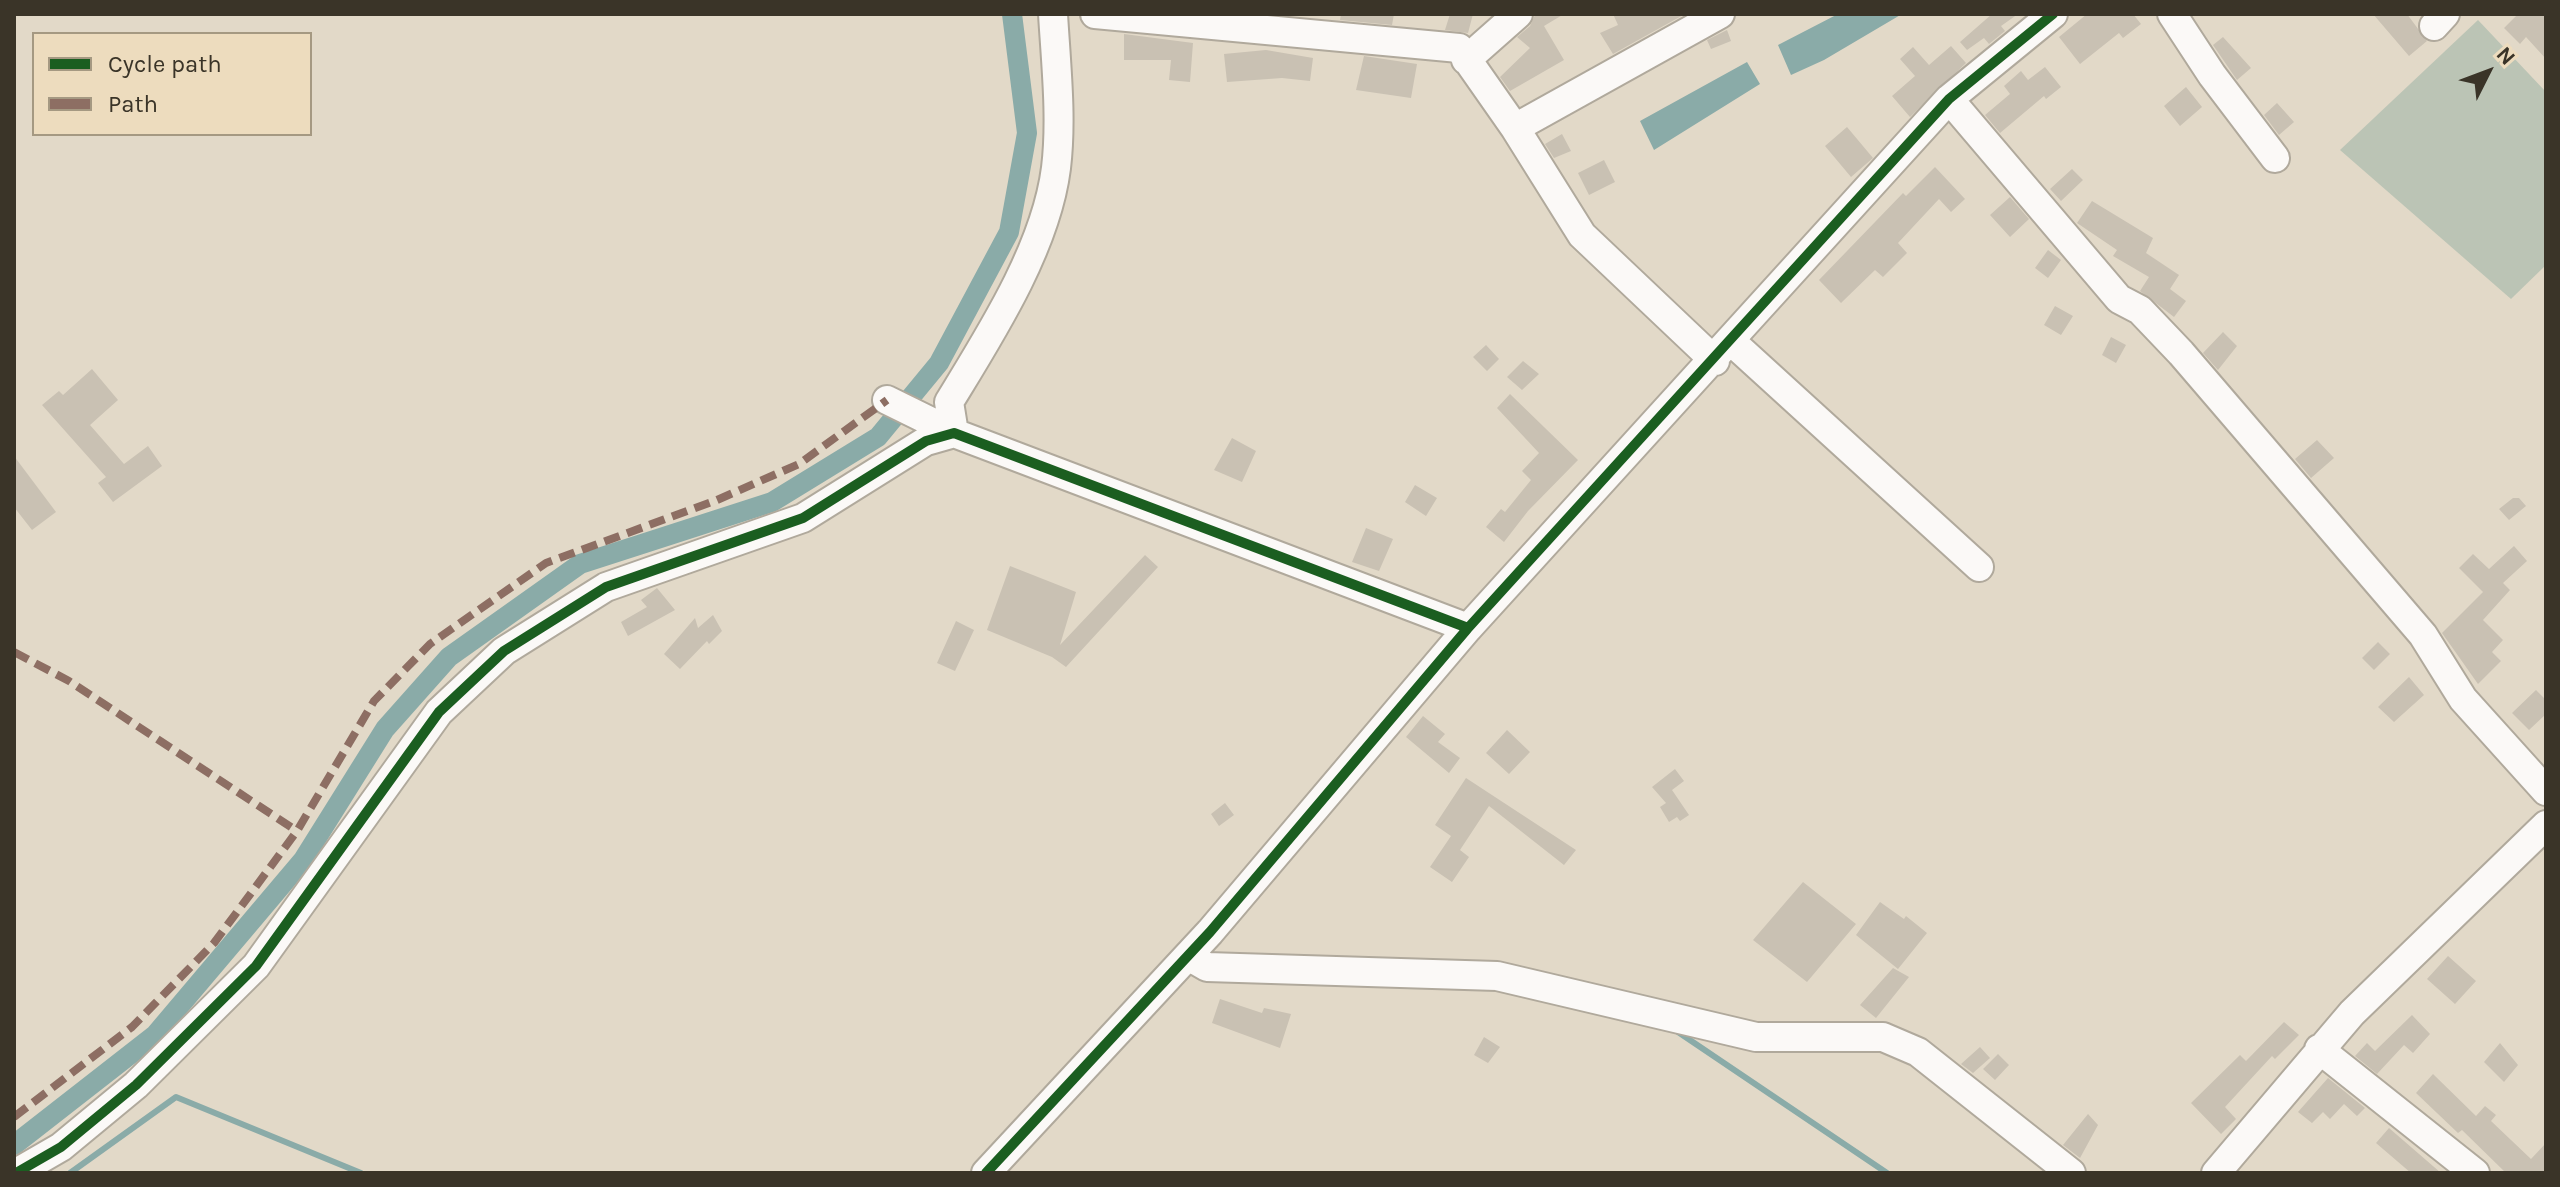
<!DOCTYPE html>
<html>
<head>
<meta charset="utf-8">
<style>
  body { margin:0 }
  #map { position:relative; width:2560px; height:1187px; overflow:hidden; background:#e2d9c8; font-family:Karla,sans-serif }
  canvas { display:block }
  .frame { position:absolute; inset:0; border:16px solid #3a3428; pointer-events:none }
  .legend { position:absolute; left:32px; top:32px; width:280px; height:104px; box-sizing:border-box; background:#eddcbe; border:2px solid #a59982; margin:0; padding:10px 14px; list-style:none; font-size:24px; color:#3a3428 }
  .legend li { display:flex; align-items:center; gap:16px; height:40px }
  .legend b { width:40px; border:2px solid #a59982 }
  .north { position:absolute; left:2448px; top:32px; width:80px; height:80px; -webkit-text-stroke:6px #eddcbe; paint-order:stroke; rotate:48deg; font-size:22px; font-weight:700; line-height:32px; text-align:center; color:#3a3428 }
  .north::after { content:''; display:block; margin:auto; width:28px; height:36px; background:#3a3428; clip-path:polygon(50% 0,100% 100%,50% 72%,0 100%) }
</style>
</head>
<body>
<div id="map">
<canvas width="2560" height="1187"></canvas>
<div class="frame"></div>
<ul class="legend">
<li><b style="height:10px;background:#1b5e20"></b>Cycle path</li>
<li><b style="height:10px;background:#8d6e63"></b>Path</li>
</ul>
<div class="north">N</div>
</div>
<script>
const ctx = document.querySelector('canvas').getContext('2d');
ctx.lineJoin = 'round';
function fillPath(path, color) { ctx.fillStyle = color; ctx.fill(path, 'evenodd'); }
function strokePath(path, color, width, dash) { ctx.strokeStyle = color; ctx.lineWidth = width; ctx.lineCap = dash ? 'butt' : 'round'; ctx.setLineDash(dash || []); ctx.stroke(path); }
fillPath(new Path2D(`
  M2478 20 2546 92V265L2511 299 2340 150Z`), '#bbc4b5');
fillPath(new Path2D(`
  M1838 14H1902L1824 60 1791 75 1778 45Z
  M1747 62 1760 84 1654 150 1640 121Z`), '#8aaba8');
strokePath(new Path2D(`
  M1678 1032 1887 1173
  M70 1173 176 1097 361 1173`), '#8aaba8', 6);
strokePath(new Path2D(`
  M14 1145 155 1035 303 860 385 729 449 657 580 564 772 502 878 437 939 363 1009 232 1027 133 1012 14`), '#8aaba8', 20);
fillPath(new Path2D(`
  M1341 14H1394L1392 25 1340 20Z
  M1450 14H1473L1468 33 1445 30Z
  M1564 14 1544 26 1564 60 1510 91 1500 77 1530 48 1517 37 1530 26 1535 15Z
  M1613 14H1685L1613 54 1600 33 1618 25Z
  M1992 14H2018L2001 26 2005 31 1989 44 1984 38 1967 50 1960 42Z
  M2087 14H2133L2141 24 2123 38 2119 33 2080 64 2059 37Z
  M2373 14H2407L2427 41 2409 56Z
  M2518 14H2546V59L2526 37 2520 44 2504 28Z
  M1727 30 1731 41 1711 49 1707 40Z
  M1124 34 1193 43 1190 82 1169 80 1171 60H1124Z
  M2223 37 2251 68 2237 80 2213 45Z
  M1951 46 1966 63 1910 117 1892 96 1915 76 1900 59 1913 47 1929 65Z
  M1266 50 1313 58 1310 81 1282 78 1227 82 1224 54Z
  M1364 56 1417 64 1411 98 1356 90Z
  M2045 67 2061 87 2046 99 2044 96 2000 133 1985 115 2010 94 2004 86 2021 71 2028 80Z
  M2186 87 2202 107 2180 126 2164 106Z
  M2277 103 2294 122 2279 135 2264 115Z
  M1847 127 1873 158 1851 177 1825 146Z
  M1562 134 1571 151 1554 158 1545 144Z
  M1604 160 1615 182 1589 195 1578 173Z
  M1935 167 1965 199 1951 212 1939 199 1898 243 1907 253 1883 277 1875 270 1841 303 1819 280 1903 193 1906 196Z
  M2072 169 2083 180 2061 201 2050 189Z
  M2010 197 2029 219 2010 237 1990 215Z
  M2092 201 2153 238 2146 253 2179 275 2170 289 2186 301 2174 317 2140 291 2149 277 2113 256 2117 250 2077 223Z
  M2048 250 2061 260 2048 278 2035 268Z
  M2055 306 2073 316 2061 335 2044 325Z
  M2223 332 2237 346 2218 370 2203 353Z
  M2111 337 2126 345 2116 363 2102 355Z
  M1486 345 1499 359 1487 371 1473 357Z
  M1523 361 1539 374 1522 390 1507 377Z
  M92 369 118 400 90 425 124 464 148 446 162 466 113 502 98 483 106 477 42 405 59 391 63 395Z
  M1510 394 1578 460 1528 511 1504 542 1486 527 1501 509 1505 512 1531 480 1522 471 1539 453 1497 408Z
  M1232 438 1256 451 1242 482 1214 470Z
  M2317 440 2334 458 2311 478 2295 459Z
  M14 456 56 512 32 530 14 507Z
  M1415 485 1437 498 1426 516 1405 502Z
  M2513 498H2519L2526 506 2509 520 2499 509Z
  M1366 528 1393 539 1379 571 1352 562Z
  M2514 546 2527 561 2503 583 2510 590 2483 620 2503 640 2492 652 2501 661 2478 684 2442 633 2483 592 2459 568 2473 554 2489 569Z
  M1145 555 1158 567 1066 667 1052 657 987 630 1010 566 1076 592 1060 645Z
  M657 588 675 610 628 636 621 622 647 607 641 600Z
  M713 615 722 631 709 644 707 641 680 669 664 654 695 618 698 628Z
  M956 621 974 630 955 671 937 663Z
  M2378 642 2390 654 2374 670 2362 658Z
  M2409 677 2424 695 2394 722 2378 707Z
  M2536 690 2546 700V714L2529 730 2512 713Z
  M1423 716 1445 734 1438 742 1460 758 1449 773 1406 737Z
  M1507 730 1530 752 1509 774 1486 753Z
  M1675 769 1684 781 1672 790 1689 815 1680 821 1677 817 1669 822 1660 807 1666 803 1652 787Z
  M1466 778 1495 797 1491 804 1495 797 1576 850 1564 865 1489 806 1460 850 1469 857 1452 882 1430 867 1451 836 1435 825Z
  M1225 803 1234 815 1219 826 1211 814Z
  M1803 882 1856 924 1807 982 1753 940Z
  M1880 902 1904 919 1906 916 1927 933 1898 969 1856 935Z
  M2448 956 2476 981 2455 1004 2427 979Z
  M1893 968 1909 977 1876 1018 1860 1005Z
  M1220 999 1262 1013 1264 1008 1291 1014 1280 1048 1212 1023Z
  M2412 1015 2430 1034 2413 1053 2404 1045 2377 1074 2355 1056 2367 1043 2375 1051Z
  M2284 1022 2299 1035 2275 1059 2272 1056 2225 1107 2236 1119 2221 1134 2191 1103 2240 1055 2246 1061Z
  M1484 1037 1500 1047 1488 1063 1474 1055Z
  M2500 1043 2518 1065 2504 1082 2484 1062Z
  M1980 1047 1990 1058 1973 1073 1961 1064Z
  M1998 1054 2009 1065 1995 1080 1983 1069Z
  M2433 1074 2476 1116 2485 1106 2496 1115 2491 1121 2531 1159 2546 1143V1173H2506L2462 1130 2458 1133 2416 1093Z
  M2328 1078 2365 1108 2357 1116 2344 1104 2330 1119 2323 1112 2312 1123 2298 1112Z
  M2088 1114 2098 1125 2080 1158 2063 1145Z
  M2389 1128 2441 1173H2411L2376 1143Z`), '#c9c1b3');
const minor = new Path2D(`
  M1095 14 1459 48 1515 128 1582 235 1715 361
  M2172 14 2212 75 2275 158
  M2434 26 2445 14
  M1466 60 1518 14
  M1949 99 2119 299 2140 310 2181 353 2423 635 2463 699 2546 791
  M1515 128 1720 14
  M1732 342 1979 567
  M887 400 954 433
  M954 433 949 402C990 335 1046 248 1056 168 1062 119 1056 64 1053 14
  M1188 956 1207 967 1497 976 1756 1037H1883L1918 1052 2071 1173
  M2319 1049 2475 1173
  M16 1173 61 1147 136 1085 256 966 439 712 504 651 606 587 803 518 926 441 954 433 1468 628
  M986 1173 1210 932 1468 628 1949 99 2053 14
  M2216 1173 2352 1013 2546 825`);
strokePath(minor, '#b0a99c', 32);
strokePath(minor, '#fbf9f7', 28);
strokePath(new Path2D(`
  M14 652 69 681 297 831
  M14 1117 132 1027 214 943 297 831 374 701 430 644 546 563 717 500 799 464 887 400`), '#8d6e63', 8, [16, 8]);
strokePath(new Path2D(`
  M16 1173 61 1147 136 1085 256 966 439 712 504 651 606 587 803 518 926 441 954 433 1468 628
  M986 1173 1210 932 1468 628 1949 99 2053 14`), '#1b5e20', 10);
</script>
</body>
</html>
